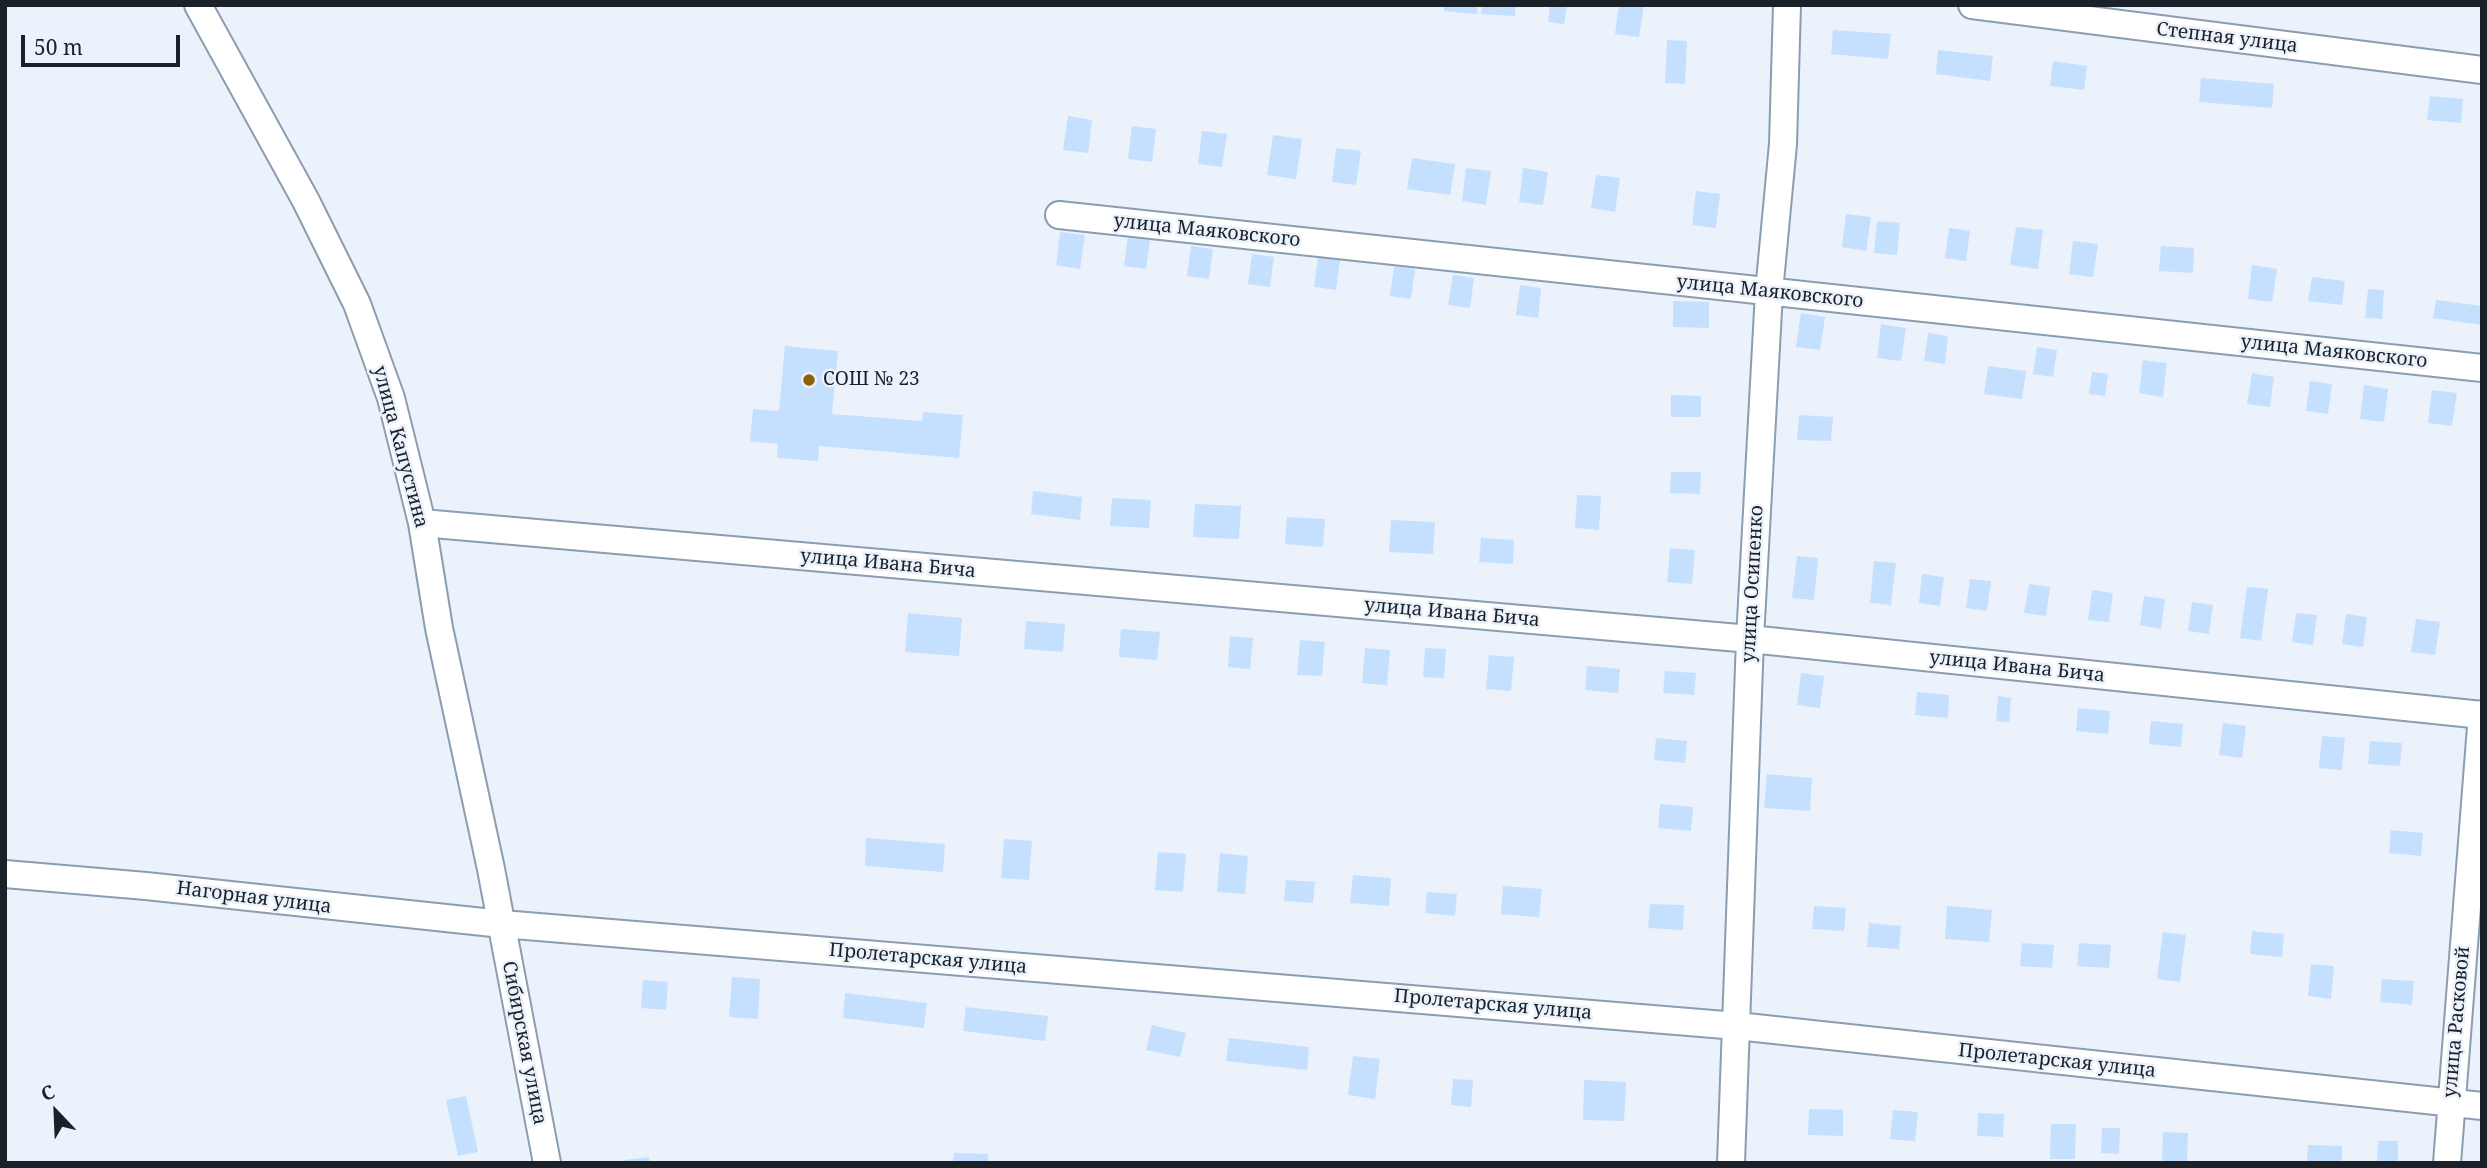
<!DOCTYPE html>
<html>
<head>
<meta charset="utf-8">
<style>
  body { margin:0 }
  #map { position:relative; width:2487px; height:1168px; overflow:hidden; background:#ebf2fb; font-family:"Noto Serif",serif }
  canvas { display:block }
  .frame { position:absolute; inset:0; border:7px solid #1a2129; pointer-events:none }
  .north { position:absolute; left:21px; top:1077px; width:70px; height:70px; -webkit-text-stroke:5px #ebf2fb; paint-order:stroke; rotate:337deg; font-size:19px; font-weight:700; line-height:28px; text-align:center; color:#1a2129 }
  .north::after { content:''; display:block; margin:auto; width:24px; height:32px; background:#1a2129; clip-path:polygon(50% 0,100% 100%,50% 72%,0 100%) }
  .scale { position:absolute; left:21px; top:35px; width:159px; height:32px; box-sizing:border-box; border:4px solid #1a2129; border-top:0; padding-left:9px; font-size:21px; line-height:24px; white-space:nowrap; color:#1a2129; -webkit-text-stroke:5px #ebf2fb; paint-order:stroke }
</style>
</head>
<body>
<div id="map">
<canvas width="2487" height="1168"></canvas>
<div class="frame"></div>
<div class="north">С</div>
<div class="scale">50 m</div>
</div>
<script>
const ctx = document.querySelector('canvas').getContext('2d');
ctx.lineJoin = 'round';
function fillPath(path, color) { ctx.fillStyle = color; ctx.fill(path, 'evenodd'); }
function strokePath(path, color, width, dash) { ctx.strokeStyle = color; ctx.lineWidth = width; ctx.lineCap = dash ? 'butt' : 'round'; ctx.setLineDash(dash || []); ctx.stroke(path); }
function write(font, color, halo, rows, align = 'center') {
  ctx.font = font + ' "Noto Serif",serif'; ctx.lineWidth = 5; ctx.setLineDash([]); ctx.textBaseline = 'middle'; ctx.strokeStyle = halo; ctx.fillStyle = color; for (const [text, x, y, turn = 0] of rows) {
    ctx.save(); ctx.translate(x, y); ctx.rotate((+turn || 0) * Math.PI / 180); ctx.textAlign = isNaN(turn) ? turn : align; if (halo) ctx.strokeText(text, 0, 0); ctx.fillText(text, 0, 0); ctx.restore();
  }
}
fillPath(new Path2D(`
  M1444 5H1478L1477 14 1444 11Z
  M1482 5H1516L1515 16 1481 14Z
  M1550 5H1567L1564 24 1548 22Z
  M1619 5H1644L1639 37 1615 34Z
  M1833 30 1891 34 1888 59 1831 54Z
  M1667 40 1687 41 1685 84 1665 83Z
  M1938 50 1993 56 1990 81 1936 74Z
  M2053 61 2087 66 2084 90 2050 86Z
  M2201 78 2274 84 2272 108 2199 102Z
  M2430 96 2463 99 2461 123 2427 120Z
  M1068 116 1092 120 1088 153 1063 150Z
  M1132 126 1156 129 1152 162 1128 159Z
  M1202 131 1227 134 1222 167 1198 164Z
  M1273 135 1302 139 1296 179 1267 175Z
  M1336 148 1361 151 1356 185 1332 182Z
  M1412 158 1455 164 1450 195 1407 189Z
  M1466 168 1491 171 1486 205 1462 201Z
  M1523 168 1548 172 1543 205 1519 202Z
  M1596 175 1620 178 1615 212 1591 208Z
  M1696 191 1720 194 1716 228 1692 225Z
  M1846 214 1871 217 1866 251 1842 247Z
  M1877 221 1900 223 1897 255 1874 253Z
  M2016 227 2043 230 2038 269 2010 265Z
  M1949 228 1970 231 1966 261 1945 258Z
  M1060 232 1085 235 1080 269 1056 265Z
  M1128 236 1150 239 1146 269 1124 266Z
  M2073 241 2098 244 2093 277 2069 274Z
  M1191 246 1213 249 1209 279 1187 276Z
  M2161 246 2194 248 2193 273 2159 271Z
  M1252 254 1274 257 1270 287 1248 284Z
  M1318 257 1340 260 1336 290 1314 287Z
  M2252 265 2277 269 2272 302 2248 299Z
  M1394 266 1415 269 1411 299 1390 296Z
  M1453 275 1474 278 1470 308 1448 305Z
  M2312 277 2345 281 2342 305 2308 301Z
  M1520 285 1541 288 1538 318 1516 315Z
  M2368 289 2384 290 2382 319 2365 318Z
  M2436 300 2482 306V325L2433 318Z
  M1673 301 1709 302V328L1673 327Z
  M1801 313 1825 317 1820 350 1796 347Z
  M1881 324 1906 328 1901 361 1877 358Z
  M1928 333 1948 336 1945 364 1924 361Z
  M785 346 838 351 832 414 922 421 923 412 963 415 959 458 819 446 818 461 777 458 778 444 750 441 753 409 779 411Z
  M2037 347 2057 350 2053 377 2033 374Z
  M2143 360 2167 363 2163 397 2139 393Z
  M1988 366 2026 371 2022 399 1984 394Z
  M2092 372 2108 374 2105 396 2089 394Z
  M2252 373 2274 377 2270 407 2247 404Z
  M2310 381 2332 384 2328 414 2306 411Z
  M2364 385 2388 389 2384 422 2360 419Z
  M2432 390 2457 393 2452 426 2428 423Z
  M1671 395 1701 396V417H1671Z
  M1799 415 1833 417 1831 441 1797 440Z
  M1671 472H1701L1700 494 1670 493Z
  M1033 491 1082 497 1080 520 1031 514Z
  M1577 495 1601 496 1599 530 1575 528Z
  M1112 498 1151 500 1149 528 1110 526Z
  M1195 504 1241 506 1239 539 1193 537Z
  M1287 517 1325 519 1323 547 1285 544Z
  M1391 520 1435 522 1433 554 1389 552Z
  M1481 538 1514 540 1513 564 1479 562Z
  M1670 548 1695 550 1692 584 1667 582Z
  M1797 556 1818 558 1814 600 1792 598Z
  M1874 561 1896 563 1891 605 1870 603Z
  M1922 574 1944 577 1940 606 1919 603Z
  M1970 579 1991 581 1987 611 1966 608Z
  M2029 584 2050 587 2046 616 2024 613Z
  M2247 587 2268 589 2261 641 2240 638Z
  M2092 590 2113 593 2109 622 2088 620Z
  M2144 596 2165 599 2161 629 2140 625Z
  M2192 602 2213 605 2209 634 2188 631Z
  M908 613 962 618 959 656 905 652Z
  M2296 613 2317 615 2313 645 2292 642Z
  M2346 614 2367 617 2363 647 2342 644Z
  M2416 619 2440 622 2435 655 2411 652Z
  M1026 621 1065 624 1063 652 1024 649Z
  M1121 629 1160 632 1157 660 1119 657Z
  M1230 636 1253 638 1250 669 1228 667Z
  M1300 640 1325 642 1322 676 1297 675Z
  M1365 648 1390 650 1387 685 1362 683Z
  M1425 648 1446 649 1444 678 1423 677Z
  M1489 655 1514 657 1511 691 1486 689Z
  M1587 666 1620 669 1618 693 1585 690Z
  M1665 671 1696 673 1694 695 1663 693Z
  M1801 673 1824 676 1820 708 1797 705Z
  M1917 692 1949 695 1948 718 1915 715Z
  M1998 696 2011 698 2009 722 1996 721Z
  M2078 708 2110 711 2108 734 2076 731Z
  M2151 721 2183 724 2181 747 2149 744Z
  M2223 723 2246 726 2242 758 2219 755Z
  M2322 736 2345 738 2342 770 2319 768Z
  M1656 738 1687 741 1685 763 1654 760Z
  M2370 741 2402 743 2400 766 2368 764Z
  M1767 774 1812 778 1810 811 1764 808Z
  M1660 804 1693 807 1691 831 1658 828Z
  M2391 830 2423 833 2421 856 2389 853Z
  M866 838 945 844 943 872 865 866Z
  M1004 839 1032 841 1029 880 1001 878Z
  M1158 852 1186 854 1183 892 1155 890Z
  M1220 853 1248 856 1245 894 1217 892Z
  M1353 875 1391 878 1389 906 1350 903Z
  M1286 880 1315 882 1313 903 1284 901Z
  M1503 886 1542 889 1539 917 1501 914Z
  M1427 892 1457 894 1455 916 1425 913Z
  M1650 904 1684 905 1683 930 1648 928Z
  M1814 906 1846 908 1844 931 1812 929Z
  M1947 906 1992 910 1989 942 1945 939Z
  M1869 923 1901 926 1899 949 1867 947Z
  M2252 931 2284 934 2282 957 2250 954Z
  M2163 932 2186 935 2180 982 2157 979Z
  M2022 943 2054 945 2052 968 2020 966Z
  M2079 943 2111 945 2109 968 2077 966Z
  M2311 964 2334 966 2331 999 2308 996Z
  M732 977 760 979 758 1019 729 1017Z
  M2382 979 2414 981 2412 1005 2380 1002Z
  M643 980 668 982 666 1010 641 1008Z
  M845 993 927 1003 924 1028 843 1018Z
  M966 1007 1048 1016 1045 1041 963 1031Z
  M1152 1025 1186 1033 1180 1057 1146 1050Z
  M1229 1038 1309 1047 1307 1070 1226 1061Z
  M1353 1056 1380 1059 1375 1099 1348 1095Z
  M1453 1079 1473 1080 1471 1107 1451 1105Z
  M1584 1080 1626 1082 1624 1121 1583 1120Z
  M466 1096 478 1152 458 1156 446 1100Z
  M1809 1109 1843 1110V1136L1808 1135Z
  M1893 1110 1918 1112 1915 1141 1890 1139Z
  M1978 1113 2004 1114 2003 1137 1977 1136Z
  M2051 1124H2076L2075 1159H2050Z
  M2102 1128H2120L2119 1154 2101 1153Z
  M2163 1132 2188 1133 2187 1163H2162Z
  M2378 1141H2398V1163H2377Z
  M2308 1145 2342 1146V1163H2307Z
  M954 1153 988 1154V1163H953Z
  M649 1157 650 1163H625L624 1160Z`), '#c5e0ff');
const minor = new Path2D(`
  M198 5 306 201 357 304 391 398 422 523 439 628 491 869 547 1163
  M1972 5 2482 70
  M1059 215 2482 368
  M422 523 1750 639 2482 715
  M5 874 146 886 502 924 1737 1026 2482 1106
  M1731 1163 1750 639 1769 292 1783 144 1787 5
  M2447 1163 2482 714`);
strokePath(minor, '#8b9db1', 30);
strokePath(minor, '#fff', 26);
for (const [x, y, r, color] of [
  [809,380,7,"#8d6107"]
]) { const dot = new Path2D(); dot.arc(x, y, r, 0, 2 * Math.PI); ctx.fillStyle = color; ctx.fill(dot); strokePath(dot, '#ebf2fb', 2.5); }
write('19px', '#1a2129', '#ebf2fb', [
  ["Степная улица",2227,38,7],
  ["улица Маяковского",1207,231,6],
  ["улица Маяковского",1770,292,6],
  ["улица Маяковского",2334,352,6],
  ["улица Капустина",400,447,75],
  ["улица Ивана Бича",888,564,5],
  ["улица Осипенко",1753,584,-87],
  ["улица Ивана Бича",1452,613,5],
  ["улица Ивана Бича",2017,667,6],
  ["Нагорная улица",254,898,7],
  ["Пролетарская улица",928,959,5],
  ["Пролетарская улица",1493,1005,5],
  ["улица Расковой",2457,1022,-85],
  ["Сибирская улица",524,1043,79],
  ["Пролетарская улица",2057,1061,6]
]);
write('19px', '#1a2129', '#ebf2fb', [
  ["СОШ № 23",823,380]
], 'left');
</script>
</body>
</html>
